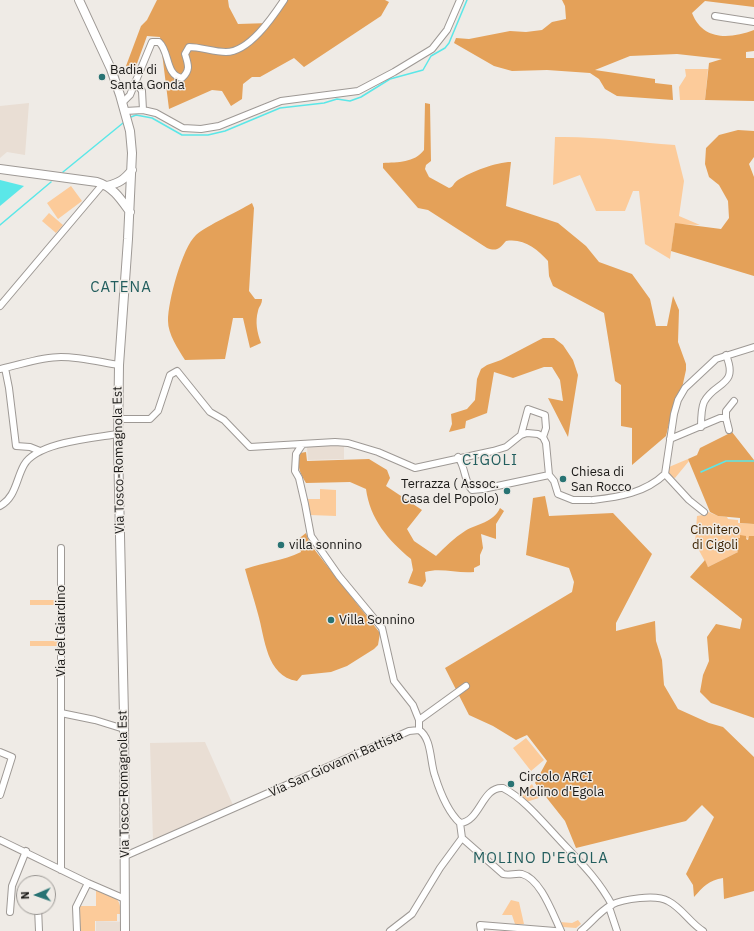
<!DOCTYPE html>
<html>
<head>
<meta charset="utf-8">
<style>
  body { margin:0 }
  #map { position:relative; width:754px; height:931px; overflow:hidden; background:#efebe6; font-family:"IBM Plex Sans",sans-serif }
  canvas { display:block }
  .north { position:absolute; left:16px; top:875px; width:40px; height:40px; box-sizing:border-box; background:#efebe6; border:1px solid #9a9793; border-radius:50%; rotate:268deg; font-size:11px; font-weight:700; line-height:16px; text-align:center; color:#1a1917 }
  .north::after { content:''; display:block; margin:auto; width:14px; height:18px; background:#287373; clip-path:polygon(50% 0,100% 100%,50% 72%,0 100%) }
</style>
</head>
<body>
<div id="map">
<canvas width="754" height="931"></canvas>
<div class="north">N</div>
</div>
<script>
const ctx = document.querySelector('canvas').getContext('2d');
ctx.lineJoin = 'round';
function fillPath(path, color) { ctx.fillStyle = color; ctx.fill(path, 'evenodd'); }
function strokePath(path, color, width, dash) { ctx.strokeStyle = color; ctx.lineWidth = width; ctx.lineCap = dash ? 'butt' : 'round'; ctx.setLineDash(dash || []); ctx.stroke(path); }
function write(font, color, halo, rows, align = 'center') {
  ctx.font = font + ' "IBM Plex Sans",sans-serif'; ctx.lineWidth = 3; ctx.setLineDash([]); ctx.textBaseline = 'middle'; ctx.strokeStyle = halo; ctx.fillStyle = color; for (const [text, x, y, turn = 0] of rows) {
    ctx.save(); ctx.translate(x, y); ctx.rotate((+turn || 0) * Math.PI / 180); ctx.textAlign = isNaN(turn) ? turn : align; if (halo) ctx.strokeText(text, 0, 0); ctx.fillText(text, 0, 0); ctx.restore();
  }
}
fillPath(new Path2D(`
  M29 103 25 155 7 152 0 158V106Z
  M322 445H344V459L308 460 307 447Z
  M205 742 233 805 153 841 150 743Z
  M96 921 128 922V931H96Z`), '#e9ded4');
fillPath(new Path2D(`
  M685 69H708L705 100H680L679 87 686 76Z
  M555 137C595 136 635 142 675 145L684 181 679 216 700 225 675 224 670 259 645 244 639 191H633L625 211H596L580 175 553 185Z
  M71 186 82 201 58 219 47 203Z
  M49 213 63 225 56 233 42 221Z
  M688 459 689 461 675 478 671 477 667 471 669 467Z
  M320 489 336 490V516L310 515 308 499H320Z
  M706 511 718 516 727 517 728 519 738 520V523L754 524V536L746 539V536L738 552 708 567 695 543 697 516 703 515Z
  M30 600H57V605H30Z
  M30 641H57V646H30Z
  M526 738 544 760 531 771 513 748Z
  M532 784 539 798 526 802 520 795Z
  M96 889C113 897 120 894 121 914H117V921H95V931H80V906H96Z
  M511 900 519 902 524 924H515L512 915H502Z
  M578 920 581 924 576 928 563 927 560 922 572 923Z`), '#fccb9a');
fillPath(new Path2D(`
  M157 0H228L229 7 238 24 270 23 286 0H385L389 2 381 16 304 67 294 58 260 77H252L243 84 242 99 231 106 222 91 212 90 169 109 160 37 147 36 135 69 130 70 126 66 141 26 147 20Z
  M562 0H754V7L705 1 692 13C703 41 730 39 754 30V51L746 52V58H754V101L705 100 709 63 722 59 677 54 630 56 595 70 655 79V83L672 85 673 100 617 96 605 89 599 79 590 73 547 70 512 71 494 66 454 43 456 38 469 39 510 31 526 32 542 30 552 22 566 19 565 6Z
  M425 103 430 104 431 161 426 165 425 169 429 177 449 188C454 187 453 183 458 180 471 172 496 162 511 162L506 206 558 223 586 246 599 262 632 274 650 299 656 326H667L673 296 679 310 678 342 686 364V370L682 388 672 411 666 436 632 465V428L621 426V385L615 381 604 313 553 286 549 276 548 261C537 249 524 238 506 241 500 248 497 252 487 248L428 210 418 208 383 168V163C398 162 414 163 424 150Z
  M738 130 754 131V157L749 164 754 177V276L671 251 675 223 721 229 729 218 728 201 719 185 709 177 705 164 706 148 719 135Z
  M252 203 254 208 249 291 255 299H262C262 305 259 306 258 311 255 322 257 332 261 343L250 348 243 318H233L225 359 185 360C178 349 168 334 168 321 168 301 182 248 196 235 208 225 237 212 252 203Z
  M543 338H554L563 345 573 360 578 375 568 437 548 398 563 401 560 380 552 367H544L513 378 494 372 487 413 466 421 465 428 449 432 452 424 451 414 467 409 475 400 477 379 481 369 487 365 501 360Z
  M732 432 754 460V524L740 523V518L718 516 710 512 688 459 697 455 700 448Z
  M306 452 307 461 369 459 387 470 390 478 386 486 422 510 407 529 414 541 436 556C445 547 454 538 465 531 478 523 493 523 500 508L504 511 496 524V539L481 534 483 548 480 555V565L474 568V572C458 574 441 567 425 572L426 581 422 587 408 583 413 570 411 559C388 540 370 519 366 489L350 482 306 483C299 472 297 466 300 453Z
  M545 496 549 516 613 513 652 554 616 623V631L655 621 656 641 662 660 664 685 678 709 709 723 723 727 754 757V891L724 899 723 878C709 880 703 887 694 897L693 885 686 874 714 817 702 805 686 821 576 848 565 821 535 783 547 761 527 735 516 740 493 726 469 715 445 668 572 592 574 582 569 568 526 555 533 498Z
  M306 533 310 544 380 633 378 645 374 649 347 666 331 672 302 675 297 681C266 676 265 638 258 614 254 599 249 584 245 569 264 562 283 561 301 552L297 540Z
  M740 535 746 536V539L748 540 749 536H754V718L711 703 700 692 703 675 709 661 707 637 716 624 740 629 742 619 690 577 705 560 708 567 738 552 735 547V538H740Z`), '#e4a159');
fillPath(new Path2D(`
  M0 180 24 186 0 206Z`), '#5be7e8');
strokePath(new Path2D(`
  M131 117 136 115 152 118 182 135H208L225 131 280 108 324 103 337 99 350 101 361 97 390 79 423 70 431 56 445 48 449 43 467 0
  M63 172 123 123
  M0 225 51 182
  M701 472 726 461H754`), '#5be7e8', 1.5);
const minor = new Path2D(`
  M715 16 754 22
  M136 83 142 91 143 110
  M123 102 130 95 152 42H159C170 52 165 75 182 78 191 70 188 64 185 54L189 47C201 47 213 52 226 52 249 52 272 18 284 0
  M125 111 143 110 156 113 183 128 201 129 219 126 281 101 358 91 394 72 432 49 447 30 460 0
  M0 306 103 184
  M5 368 9 388 16 446 30 447 40 451
  M0 369C20 365 40 357 61 357 80 357 100 362 119 365
  M726 418 729 430
  M118 419H150L158 411 170 375 177 371 210 412 224 420 250 447 335 442 348 443 378 452 415 468 493 451 506 447 521 435 527 433 538 434 543 437 546 443 549 475 554 481 558 494 573 500H590
  M701 427C701 419 701 409 704 402 715 381 739 387 726 355
  M521 435 528 409 545 415 546 428 543 437
  M670 439 720 418H726V411L734 401
  M302 445 296 454 295 471 299 478 305 504 311 536 339 576 382 628 394 681 413 705 419 720V730
  M458 457C466 468 464 482 472 490L483 489 549 475
  M665 474 689 500 704 512
  M593 500C619 497 645 493 665 474L674 414 678 400 685 388 716 359 754 347
  M0 506C16 497 16 479 24 465 37 442 95 438 118 434
  M61 713 95 720 124 729
  M419 720 466 686
  M419 730C432 738 430 763 435 776 440 792 448 812 460 823
  M0 752 12 757 0 795
  M460 823C480 822 482 786 503 788 524 799 540 819 556 836 577 859 597 877 612 905
  M462 838 503 874C509 876 515 873 522 874 541 879 553 915 561 931
  M0 840 88 883 125 899
  M125 856 409 731 419 730
  M61 870V548
  M38 907 39 931
  M609 907 617 931
  M10 912 12 886 26 851
  M77 931 76 907 88 883
  M390 931 412 914 440 868 462 838 460 823
  M481 931 480 925 555 931
  M581 931C591 923 599 912 611 905 623 899 656 894 668 901 682 908 690 923 703 931`);
const major = new Path2D(`
  M79 0 111 69 120 95 130 131 132 153 128 239 119 365 118 445 124 716 125 931
  M0 169 97 182C113 187 120 198 130 212
  M107 186C119 183 124 180 132 170`);
strokePath(minor, '#9e9995', 8);
strokePath(major, '#9e9995', 10);
strokePath(minor, '#fff', 6);
strokePath(major, '#fff', 8);
for (const [x, y, r, color] of [
  [102,77,4,"#287373"],
  [563,479,4,"#287373"],
  [507,491,4,"#287373"],
  [281,545,4,"#287373"],
  [331,620,4,"#287373"],
  [511,784,4,"#287373"]
]) { const dot = new Path2D(); dot.arc(x, y, r, 0, 2 * Math.PI); ctx.fillStyle = color; ctx.fill(dot); strokePath(dot, '#efebe6', 1.5); }
write('13px', '#1a1917', '#efebe6', [
  ["Badia di",110,70],
  ["Santa Gonda",110,85],
  ["Chiesa di",571,472],
  ["San Rocco",571,487],
  ["Terrazza ( Assoc.",499,484,"right"],
  ["Casa del Popolo)",499,499,"right"],
  ["villa sonnino",289,545],
  ["Villa Sonnino",339,620],
  ["Circolo ARCI",519,777],
  ["Molino d'Egola",519,792]
], 'left');
write('13px', '#1a1917', '#efebe6', [
  ["Via Tosco-Romagnola Est",119,460,-91],
  ["Via del Giardino",61,631,-90],
  ["Via San Giovanni Battista",336,764,-24],
  ["Via Tosco-Romagnola Est",124,784,-91]
]);
write('13px', '#3e2404', '#efebe6', [
  ["Cimitero",715,530],
  ["di Cigoli",715,545]
]);
ctx.letterSpacing = '1px';
write('15px', '#235e5e', '#efebe6', [
  ["CATENA",121,288],
  ["CIGOLI",490,461],
  ["MOLINO D'EGOLA",541,859]
]);
ctx.letterSpacing = '0px';
</script>
</body>
</html>
